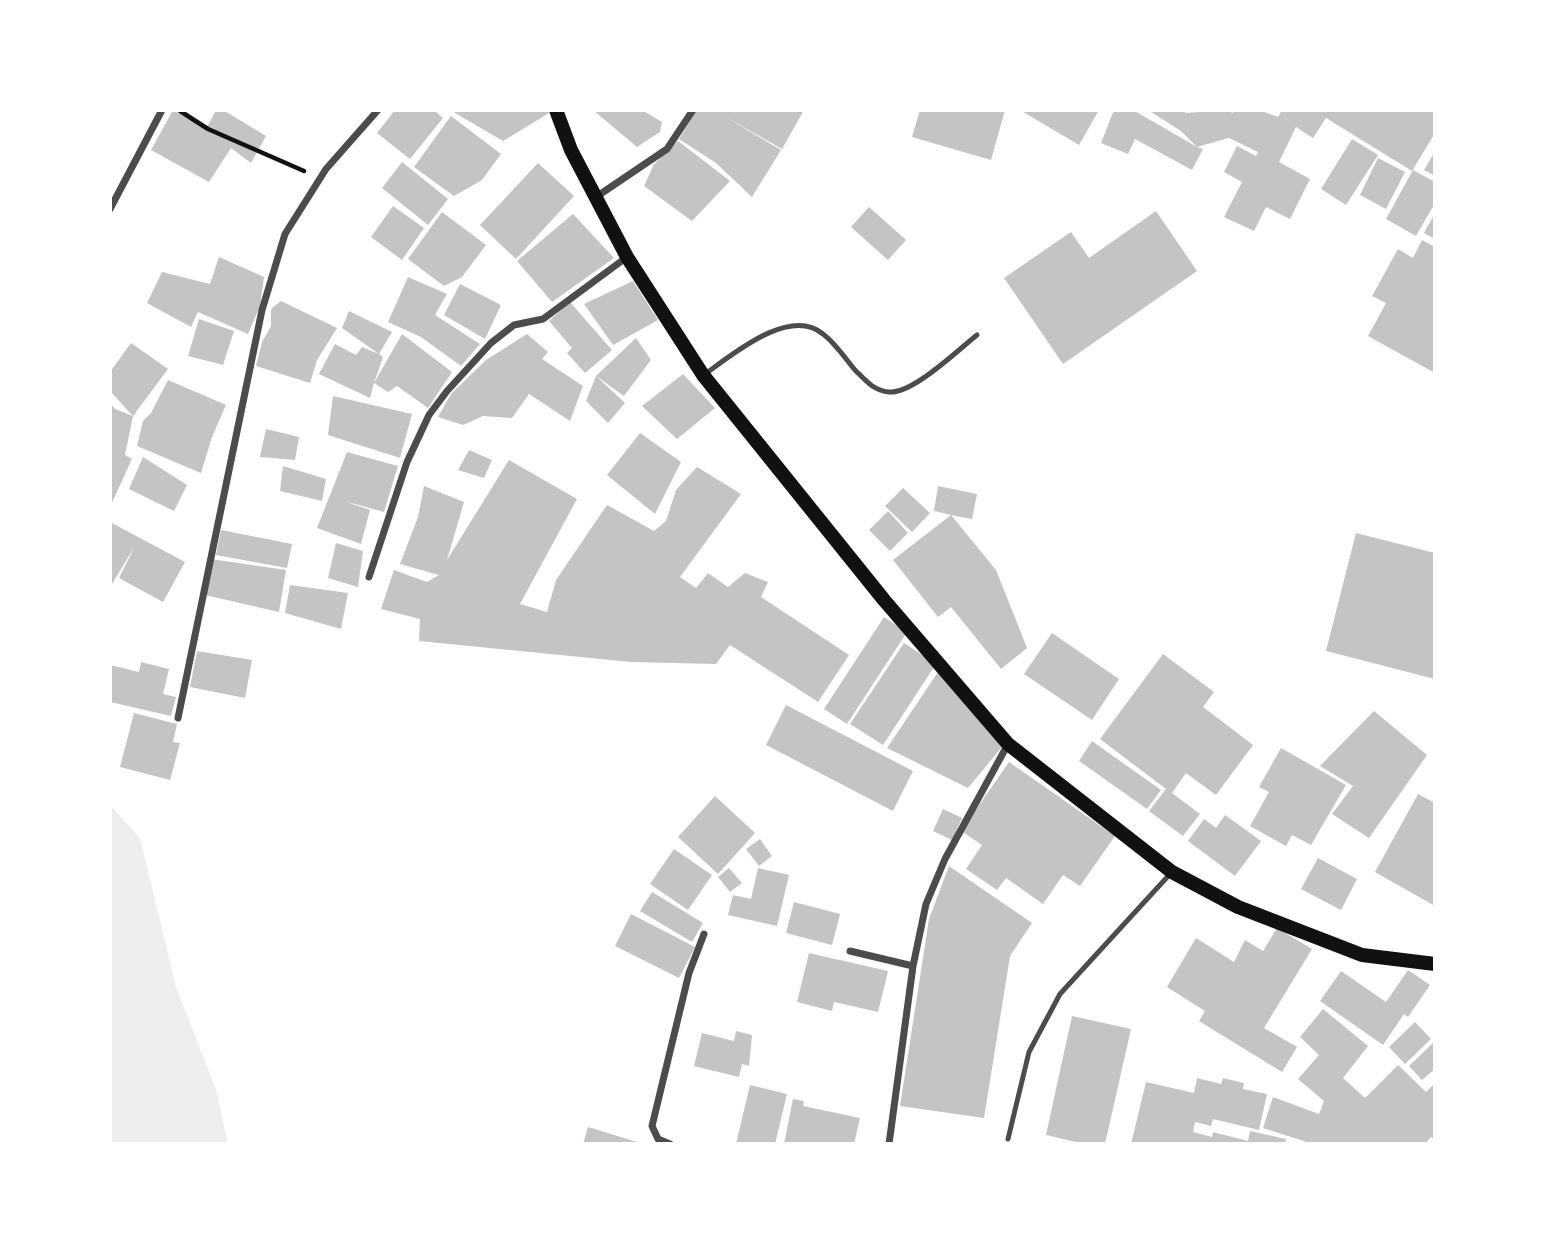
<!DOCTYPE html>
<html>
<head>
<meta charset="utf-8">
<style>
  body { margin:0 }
  #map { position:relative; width:1545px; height:1254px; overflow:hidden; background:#fff; font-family:"Work Sans",sans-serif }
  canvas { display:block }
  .frame { position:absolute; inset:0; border:112px solid #fff; pointer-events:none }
</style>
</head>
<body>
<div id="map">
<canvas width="1545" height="1254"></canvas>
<div class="frame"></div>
</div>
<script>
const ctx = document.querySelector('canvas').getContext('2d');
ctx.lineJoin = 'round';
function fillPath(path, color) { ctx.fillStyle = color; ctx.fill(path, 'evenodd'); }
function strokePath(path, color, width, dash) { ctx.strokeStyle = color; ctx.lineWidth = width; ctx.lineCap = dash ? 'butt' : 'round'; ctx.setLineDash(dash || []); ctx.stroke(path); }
fillPath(new Path2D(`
  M110 805 140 838 176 987 216 1089 228 1144H110Z`), '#eee');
fillPath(new Path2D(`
  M173 110 206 129 216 110H223L266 136 251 163 231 148 209 182 151 150Z
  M395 110H434L443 118 410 159 377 133Z
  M450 110H547L549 113 503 141Z
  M593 110H642L662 122 660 132 637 147Z
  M697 110H804L782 149 724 116 781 150 752 197 716 163 679 139Z
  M920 110H1005L991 160 912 137Z
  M1020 110H1099L1079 145Z
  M1114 110H1133L1197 147 1181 131 1148 110H1186L1185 113 1233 110 1231 115 1234 110H1259L1278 117 1282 110H1435V133L1412 171 1326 118 1313 138 1296 127 1279 162 1310 179 1290 219 1266 207 1254 231 1224 217 1242 182 1224 172 1237 146 1256 156 1258 152 1229 138 1197 147 1203 149 1192 170 1135 139 1128 154 1101 143Z
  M451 116 501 154 482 180 454 196 414 167Z
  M1352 139 1378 155 1346 205 1321 189Z
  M678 141 730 181 692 221 644 186 654 164Z
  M1435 151V176L1424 170Z
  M1378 158 1405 172 1386 209 1360 195Z
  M402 162 448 199 428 225 382 188Z
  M538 163 574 196 516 259 480 225Z
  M1413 170 1435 182V203L1416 236 1386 219Z
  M393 206 424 228 402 260 371 237Z
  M869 207 906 240 888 260 851 227Z
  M1156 211 1197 271 1063 364 1004 278 1071 232 1089 258Z
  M442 212 486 245 462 277 444 286 408 259Z
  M1435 213V239L1424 233Z
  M573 214 614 258 552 302 517 261Z
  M1422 240 1435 247V373L1368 336 1386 303 1372 296 1398 249 1413 258Z
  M219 257 264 277 260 306 248 334 198 312 191 327 147 303 162 272 210 284Z
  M408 277 447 294 435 315 480 344 461 366 421 337 388 322Z
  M633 281 658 320 613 345 584 304Z
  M460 284 501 305 485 339 444 315Z
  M281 301 337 328 317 360 310 383 256 366 262 342 271 326V309Z
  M570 302 612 350 585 373 567 353 572 348 549 321Z
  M349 311 392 332 379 354 383 357 374 383 402 334 452 372 428 408 397 386 388 392 374 383 370 398 319 374 335 344 356 355 362 347 379 354 342 328Z
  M199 319 234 331 223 365 188 356Z
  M527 334 548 352 542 359 583 386 570 421 529 394 512 418 483 416 463 425 438 417 451 394 486 360Z
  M636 338 651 360 624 396 596 376 625 403 608 423 586 401 596 376Z
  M131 343 168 369 133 416 125 455 132 459 110 507V403L115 409 133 416 110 391V372Z
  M683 374 715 408 677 439 642 406Z
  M168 380 226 405 212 437 201 473 137 446 143 421 151 413Z
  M333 396 412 414 400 458 328 435Z
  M266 429 299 437 295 460 260 457Z
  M640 433 681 462 655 514 607 475Z
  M469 450 492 460 484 478 458 470Z
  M347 452 398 466 384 512 344 501 370 510 361 544 317 528Z
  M143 457 187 485 174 511 129 489Z
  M509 460 577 499 520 604 547 612 556 580 607 505 654 531 666 521 676 490 697 467 741 494 680 577 696 588 708 573 728 587 745 573 768 582 761 597 849 655 818 702 730 645 716 664 631 662 419 641 420 619 381 609 394 570 427 582 439 575 400 564 418 517 424 486 464 502 447 560Z
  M283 466 326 479 322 501 280 491Z
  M938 486 977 494 972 519 951 515 996 570 1027 648 1001 669 951 607 938 617 893 560 951 515 934 511Z
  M903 488 930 513 912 532 885 506Z
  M888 511 908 533 890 551 869 530Z
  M110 522 185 562 163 602 119 578 135 546 112 584 110 582Z
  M221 530 292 544 287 568 216 555Z
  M1356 533 1435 553V679L1326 651Z
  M336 543 363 551 358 587 328 578Z
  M211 559 286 570 279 612 205 595Z
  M290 585 348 593 341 629 285 613Z
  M884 617 907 632 847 724 824 709Z
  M1052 633 1119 679 1092 720 1024 674Z
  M904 643 936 664 883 745 850 724Z
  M197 651 252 660 245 698 190 687Z
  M1163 654 1214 692 1203 707 1253 745 1216 795 1186 773 1172 793 1200 814 1183 836 1149 811 1166 789 1100 739Z
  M141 662 169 669 163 694 176 697 171 716 110 702V665L139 672Z
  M940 669 1002 747 968 788 887 748Z
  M786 705 913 771 893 811 766 745Z
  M1374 711 1427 755 1369 838 1332 814 1353 786 1320 766Z
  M134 713 177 724 173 742 180 743 170 780 120 767Z
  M1092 741 1161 790 1147 809 1079 761Z
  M1281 748 1346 785 1311 845 1292 835 1286 846 1250 826 1269 792 1259 787Z
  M1009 762 1115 836 1080 886 1063 875 1043 904 1006 878 997 890 966 869 982 845 961 831Z
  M1418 794 1435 803V906L1375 872Z
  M715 796 755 833 718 874 678 837Z
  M943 809 962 818 952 840 933 831Z
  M1225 815 1261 841 1235 876 1188 841 1204 819 1216 828Z
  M760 839 772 856 759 866 746 849Z
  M674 849 712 875 688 910 650 884Z
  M1318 858 1357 879 1341 910 1301 889Z
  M949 866 1032 923 1010 956 984 1118 900 1106 929 919Z
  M729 868 742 883 730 892 718 877Z
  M758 868 789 875 777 926 728 915 733 895 751 899Z
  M652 892 703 923 692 942 640 911Z
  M794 902 840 914 832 945 786 933Z
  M631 914 695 947 679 978 615 946Z
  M1277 928 1312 949 1264 1028 1297 1047 1282 1072 1199 1021 1205 1011 1167 987 1196 938 1234 962 1245 940 1263 951Z
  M809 953 888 971 878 1012 834 1002 832 1011 797 1002Z
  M1408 970 1430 985 1408 1017 1404 1014 1383 1045 1320 1001 1341 971 1386 1002Z
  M1323 1009 1368 1046 1343 1078 1365 1098 1398 1065 1426 1092 1435 1083V1140L1431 1137 1425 1144H1313L1263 1128 1273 1097 1319 1114 1324 1101 1298 1079 1319 1055 1300 1037Z
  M1072 1016 1131 1029 1105 1144H1084L1046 1135Z
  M1415 1022 1431 1039 1405 1064 1389 1047Z
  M736 1031 752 1035 749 1066 742 1064 739 1077 694 1066 702 1033 734 1041Z
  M1435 1041V1069L1422 1080 1409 1066Z
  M1197 1078 1221 1084 1223 1078 1244 1083 1243 1089 1267 1094 1259 1130 1213 1119 1211 1126 1195 1122 1193 1132 1212 1137 1213 1132 1248 1141 1250 1131 1286 1139 1285 1144H1131L1146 1082 1194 1093Z
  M750 1085 787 1094 775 1144H736Z
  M793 1099 804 1101 803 1106 860 1118 854 1144H784Z
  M588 1127 640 1143V1144H583Z`), '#c4c4c4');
strokePath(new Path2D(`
  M180 111 208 129 304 171`), '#111', 4.5);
strokePath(new Path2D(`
  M705 374C733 354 790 306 823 334 835 343 845 358 855 370 865 380 874 391 889 392 913 394 959 349 977 335
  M1008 1139 1029 1052 1060 994 1170 874`), '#4c4c4c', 5);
strokePath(new Path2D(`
  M596 197 667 149 693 110
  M110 209 162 110
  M369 577 407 462 429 415 447 391 491 343 514 325 543 319 627 257
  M178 718 262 310 285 234 326 169 378 110
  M850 951 913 966
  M670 1144 658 1139 652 1126 689 973 704 934
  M889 1144 913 966 926 904 945 859 1008 744`), '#4c4c4c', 7);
strokePath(new Path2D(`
  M556 110 571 150 627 257 703 375 884 600 1008 744 1172 872 1238 907 1362 955 1435 964`), '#111', 14);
</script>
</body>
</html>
